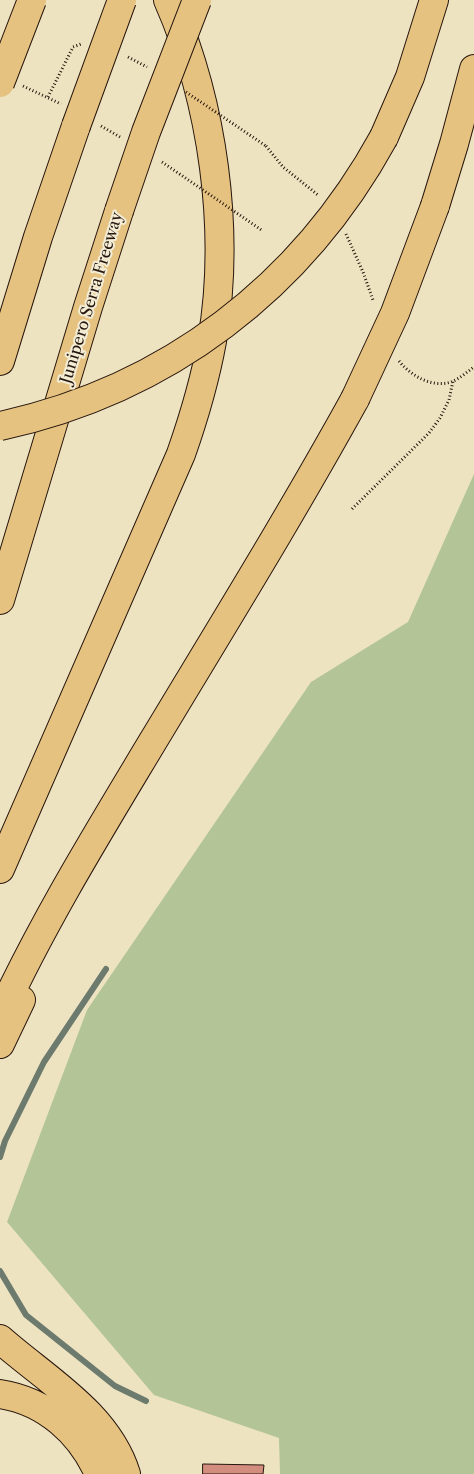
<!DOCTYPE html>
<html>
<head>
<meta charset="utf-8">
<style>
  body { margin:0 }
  canvas { display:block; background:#ede3c0 }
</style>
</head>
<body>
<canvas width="474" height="1474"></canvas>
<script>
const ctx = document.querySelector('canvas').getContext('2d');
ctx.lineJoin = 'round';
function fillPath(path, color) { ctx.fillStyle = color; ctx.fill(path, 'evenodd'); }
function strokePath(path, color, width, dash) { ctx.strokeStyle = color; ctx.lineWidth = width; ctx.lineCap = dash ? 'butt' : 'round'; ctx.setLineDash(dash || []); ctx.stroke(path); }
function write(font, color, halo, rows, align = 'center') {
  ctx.font = font + ' "Libre Caslon Text",serif'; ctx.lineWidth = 4; ctx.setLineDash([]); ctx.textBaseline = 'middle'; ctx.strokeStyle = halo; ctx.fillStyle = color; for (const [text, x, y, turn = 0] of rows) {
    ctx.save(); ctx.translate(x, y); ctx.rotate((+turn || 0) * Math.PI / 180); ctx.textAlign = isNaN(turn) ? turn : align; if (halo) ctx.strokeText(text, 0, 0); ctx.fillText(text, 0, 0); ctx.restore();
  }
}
fillPath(new Path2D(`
  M474 474V1474H280L279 1438 154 1395 7 1222 87 1010 311 682 408 622Z`), '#b3c597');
strokePath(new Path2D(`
  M0 1157 5 1141 44 1062 106 969
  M0 1271 26 1315 115 1386 146 1401`), '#6c7b6d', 6);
const building = new Path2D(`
  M203 1464 264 1465 263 1474H203Z`);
fillPath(building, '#d28d7f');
strokePath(building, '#27160d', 1);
const highway = new Path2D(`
  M384 137 410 77 434 0
  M435 206 454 144 474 69
  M0 361 38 237 76 126
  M0 600 88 307 119 211
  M0 869 181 454C194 417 205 380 212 341 231 231 213 102 168 0
  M0 1015C44 920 99 831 153 741 221 628 291 515 355 399
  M0 1044 21 1000
  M0 1339C45 1379 107 1413 126 1474
  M0 1394C46 1401 81 1433 99 1474`);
strokePath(highway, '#27160d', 30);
strokePath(new Path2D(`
  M23 86 61 104
  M48 97 73 47 81 44
  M101 126 120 137
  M266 146 283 167 318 195
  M346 234 363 272 373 300
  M399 361C411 376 432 388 451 382 459 379 467 372 474 367
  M352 509 429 433 440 418 449 400 453 381`), '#27160d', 3, [1, 2.5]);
strokePath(highway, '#e6c280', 28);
const highwayBridge = new Path2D(`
  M0 83 32 0
  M76 126 122 0
  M119 211 146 132 197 0
  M355 399 395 313 435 206
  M0 426C167 390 302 287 384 137`);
strokePath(highwayBridge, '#27160d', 30, []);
strokePath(new Path2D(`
  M128 57 147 67
  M186 92 266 146
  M162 162 263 231`), '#27160d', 3, [1, 2.5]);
strokePath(highwayBridge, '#e6c280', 28);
write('16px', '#27160d', '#f3edd6', [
  ["Junipero Serra Freeway",92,298,-73]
]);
</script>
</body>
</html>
